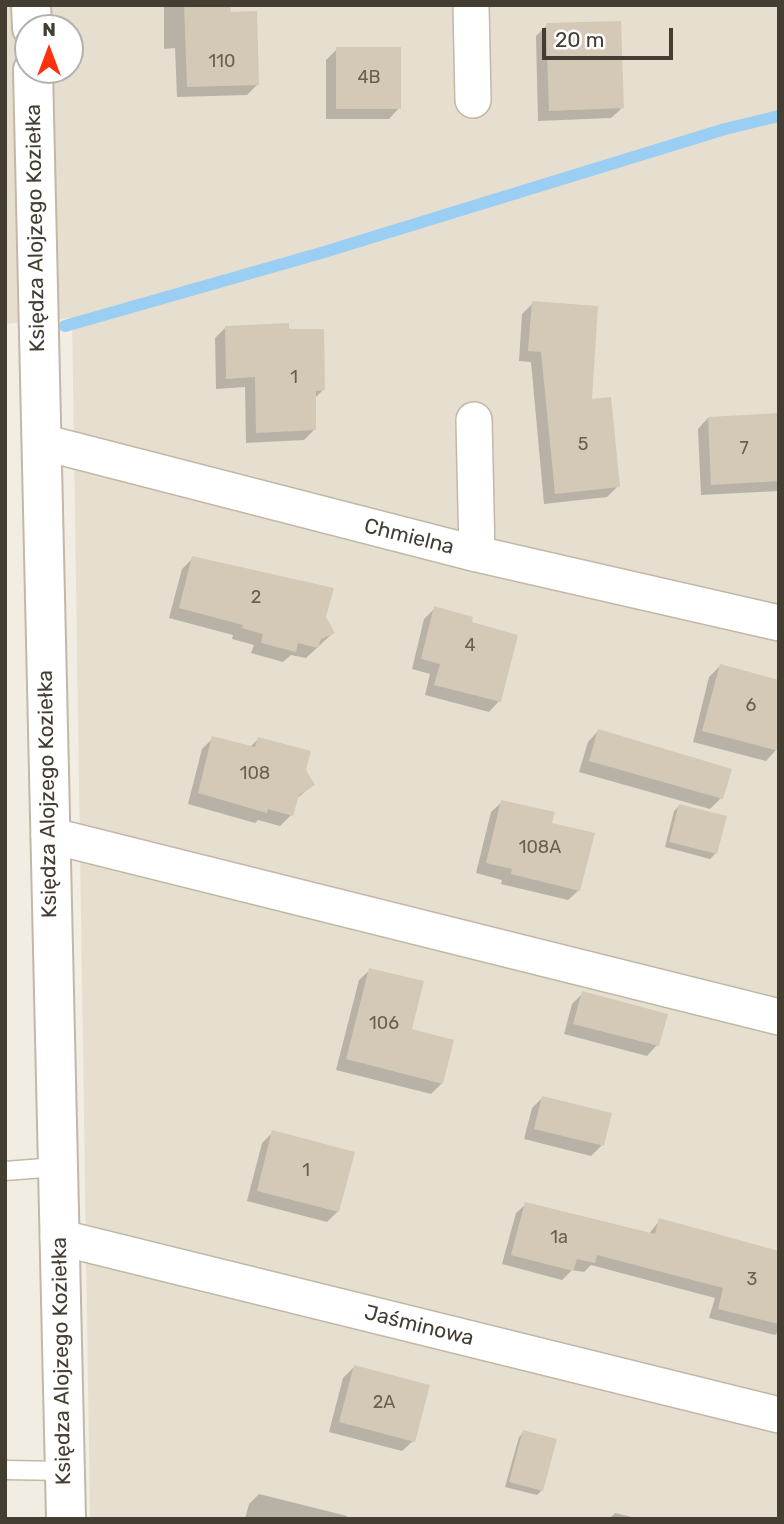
<!DOCTYPE html>
<html>
<head>
<meta charset="utf-8">
<style>
  body { margin:0 }
  #map { position:relative; width:784px; height:1524px; overflow:hidden; background:#f2ede2; font-family:Rubik,sans-serif }
  canvas { display:block }
  .frame { position:absolute; inset:0; border:7px solid #443d32; pointer-events:none }
  .north { position:absolute; left:14px; top:14px; width:70px; height:70px; box-sizing:border-box; background:#fff; border:2px solid #b4b1ad; border-radius:50%; rotate:0deg; font-size:19px; font-weight:700; line-height:28px; text-align:center; color:#443d32 }
  .north::after { content:''; display:block; margin:auto; width:24px; height:32px; background:#ff310c; clip-path:polygon(50% 0,100% 100%,50% 72%,0 100%) }
  .scale { position:absolute; left:542px; top:28px; width:131px; height:32px; box-sizing:border-box; border:4px solid #443d32; border-top:0; padding-left:9px; font-size:21px; line-height:24px; white-space:nowrap; color:#443d32; -webkit-text-stroke:5px #fff; paint-order:stroke }
</style>
</head>
<body>
<div id="map">
<canvas width="784" height="1524"></canvas>
<div class="frame"></div>
<div class="north">N</div>
<div class="scale">20 m</div>
</div>
<script>
const ctx = document.querySelector('canvas').getContext('2d');
ctx.lineJoin = 'round';
function fillPath(path, color) { ctx.fillStyle = color; ctx.fill(path, 'evenodd'); }
function strokePath(path, color, width, dash) { ctx.strokeStyle = color; ctx.lineWidth = width; ctx.lineCap = dash ? 'butt' : 'round'; ctx.setLineDash(dash || []); ctx.stroke(path); }
function write(font, color, halo, rows, align = 'center') {
  ctx.font = font + ' Rubik,sans-serif'; ctx.lineWidth = 5; ctx.setLineDash([]); ctx.textBaseline = 'middle'; ctx.strokeStyle = halo; ctx.fillStyle = color; for (const [text, x, y, turn = 0] of rows) {
    ctx.save(); ctx.translate(x, y); ctx.rotate((+turn || 0) * Math.PI / 180); ctx.textAlign = isNaN(turn) ? turn : align; if (halo) ctx.strokeText(text, 0, 0); ctx.fillText(text, 0, 0); ctx.restore();
  }
}
fillPath(new Path2D(`
  M5 5H779V1519H90L72 318 5 324ZM28 28H70V70H28Z`), '#e6dfd0');
fillPath(new Path2D(`
  M164 5H229V14L258 84 247 95 177 97 175 48 164 49Z
  M547 25 622 108 611 118 538 121 536 36Z
  M337 49 399 108 389 119H326V60Z
  M533 303 590 401 618 486 607 497 544 504 531 362 519 361 522 314Z
  M226 327 287 331 323 390 314 399 315 429 304 440 246 443 245 387 216 389 215 338Z
  M779 415V491L701 495 698 429 708 418Z
  M193 558 324 618 333 633 306 658 291 655 283 662 251 653 254 645 232 639 233 635 169 618 182 569Z
  M435 608 470 624 499 701 489 712 425 695 430 674 412 669 424 619Z
  M720 666 776 750 766 761 693 742 709 677Z
  M598 731 721 798 710 809 579 772 588 742Z
  M213 738 249 748 258 739 304 770 313 785 295 800 291 815 280 826 258 820 255 823 188 804 202 749Z
  M502 802 550 824 579 890 568 900 501 884 502 880 476 873 491 812Z
  M679 806 716 853 710 859 665 847 674 811Z
  M370 970 442 1083 431 1094 336 1070 359 980Z
  M583 993 657 1045 647 1056 564 1034 572 1004Z
  M543 1097 602 1145 591 1156 524 1139 532 1108Z
  M273 1132 338 1211 327 1222 247 1201 262 1143Z
  M526 1204 648 1235 660 1220 779 1252V1331L775 1335 709 1318 715 1298 591 1265 584 1272 572 1270 562 1280 502 1264 516 1213Z
  M354 1367 413 1441 402 1451 329 1432 343 1378Z
  M524 1432 542 1490 537 1495 505 1487 519 1437Z
  M259 1494 347 1516 346 1519H245L249 1504Z
  M615 1513 640 1519H609Z`), '#0003');
strokePath(new Path2D(`
  M65 326 321 253 725 129 779 116`), '#9acef3', 12);
fillPath(new Path2D(`
  M184 5H230L231 12 257 11 259 85 187 87Z
  M621 21 624 108 549 111 546 23Z
  M336 47H401V109H336Z
  M532 301 598 306 592 399 611 397 620 487 555 494 541 352 528 351Z
  M289 323V329H324L325 390 316 391V430L256 433 255 377 226 379 225 326Z
  M779 413V481L711 485 708 417Z
  M192 556 334 588 326 617 335 633 321 639 318 648 298 643 296 652 261 643 263 634 242 628 243 625 179 608Z
  M434 606 473 617 472 622 518 635 501 702 434 685 440 664 421 659Z
  M720 664 779 680V751L702 731Z
  M598 729 732 769 723 799 589 761Z
  M212 736 255 747 258 737 311 751 306 770 315 785 299 795 293 816 268 809 267 813 198 793Z
  M501 800 555 812 552 823 595 833 580 891 511 874 512 869 486 863Z
  M679 804 727 816 717 854 669 842Z
  M369 968 424 981 412 1029 454 1040 443 1084 346 1059Z
  M582 991 668 1014 659 1046 573 1024Z
  M542 1096 612 1113 604 1146 534 1129Z
  M272 1130 355 1152 339 1212 257 1191Z
  M525 1202 655 1234 659 1218 779 1251V1324L718 1309 723 1288 597 1255 595 1263 577 1259 573 1271 511 1255Z
  M354 1365 430 1385 415 1442 339 1422Z
  M523 1430 557 1439 543 1491 509 1482Z`), '#d4c9b7');
const service = new Path2D(`
  M5 1171 57 1167
  M5 1470 65 1471`);
const minor = new Path2D(`
  M471 5 473 100
  M474 420 477 554
  M42 442 477 554 779 623
  M49 835 779 1017
  M58 1237 779 1415`);
const tertiary = new Path2D(`
  M31 5 32 28
  M33 70 66 1519`);
strokePath(service, '#c1b8a7', 21);
strokePath(minor, '#c1b8a7', 38);
strokePath(tertiary, '#c1b8a7', 42);
strokePath(service, '#fff', 18);
strokePath(minor, '#fff', 35);
strokePath(tertiary, '#fff', 38);
write('18px', '#686053', null, [
  ["110",222,62],
  ["4B",369,78],
  ["1",294,378],
  ["5",583,445],
  ["7",744,449],
  ["2",256,598],
  ["4",470,646],
  ["6",751,706],
  ["108",255,774],
  ["108A",540,848],
  ["106",384,1024],
  ["1",306,1171],
  ["1a",559,1238],
  ["3",752,1280],
  ["2A",384,1403]
]);
write('21px', '#443d32', '#fff', [
  ["Księdza Alojzego Koziełka",36,228,-91],
  ["Chmielna",409,537,14],
  ["Księdza Alojzego Koziełka",48,794,-91],
  ["Jaśminowa",419,1326,14],
  ["Księdza Alojzego Koziełka",62,1361,-91]
]);
</script>
</body>
</html>
